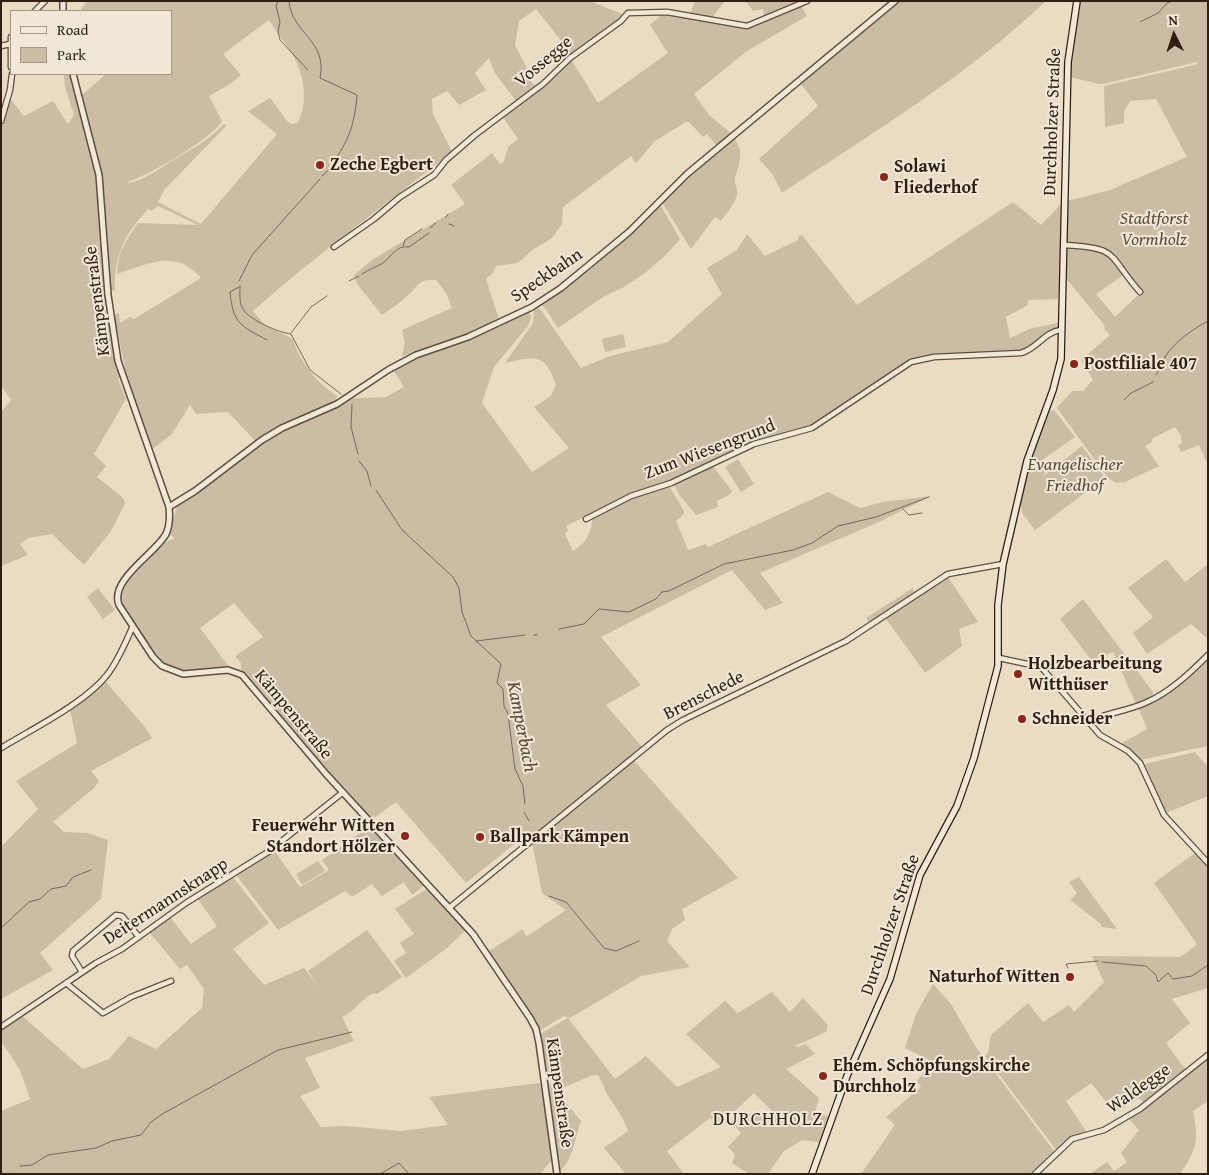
<!DOCTYPE html>
<html>
<head>
<meta charset="utf-8">
<style>
  body { margin:0 }
  #map { position:relative; width:1209px; height:1175px; overflow:hidden; background:#eadcc2; font-family:"Gentium Book Plus",serif }
  canvas { display:block }
  .frame { position:absolute; inset:0; border:2px solid #311e11; pointer-events:none }
  .legend { position:absolute; left:10px; top:10px; width:162px; height:65px; box-sizing:border-box; background:#f1e8d7; border:1px solid #a49788; margin:0; padding:6px 9px; list-style:none; font-size:15px; color:#311e11 }
  .legend li { display:flex; align-items:center; gap:10px; height:25px }
  .legend b { width:25px; border:1px solid #a49788 }
  .north { position:absolute; left:1149px; top:10px; width:50px; height:50px; -webkit-text-stroke:4px #f1e8d7; paint-order:stroke; rotate:356deg; font-size:14px; font-weight:700; line-height:20px; text-align:center; color:#311e11 }
  .north::after { content:''; display:block; margin:auto; width:18px; height:22px; background:#311e11; clip-path:polygon(50% 0,100% 100%,50% 72%,0 100%) }
</style>
</head>
<body>
<div id="map">
<canvas width="1209" height="1175"></canvas>
<div class="frame"></div>
<ul class="legend">
<li><b style="height:6px;background:#f1e8d7"></b>Road</li>
<li><b style="height:14px;background:#cbbca4"></b>Park</li>
</ul>
<div class="north">N</div>
</div>
<script>
const ctx = document.querySelector('canvas').getContext('2d');
ctx.lineJoin = 'round';
function fillPath(path, color) { ctx.fillStyle = color; ctx.fill(path, 'evenodd'); }
function strokePath(path, color, width, dash) { ctx.strokeStyle = color; ctx.lineWidth = width; ctx.lineCap = dash ? 'butt' : 'round'; ctx.setLineDash(dash || []); ctx.stroke(path); }
function write(font, color, halo, rows, align = 'center') {
  ctx.font = font + ' "Gentium Book Plus",serif'; ctx.lineWidth = 4; ctx.setLineDash([]); ctx.textBaseline = 'middle'; ctx.strokeStyle = halo; ctx.fillStyle = color; for (const [text, x, y, turn = 0] of rows) {
    ctx.save(); ctx.translate(x, y); ctx.rotate((+turn || 0) * Math.PI / 180); ctx.textAlign = isNaN(turn) ? turn : align; if (halo) ctx.strokeText(text, 0, 0); ctx.fillText(text, 0, 0); ctx.restore();
  }
}
fillPath(new Path2D(`
  M87 1H590L622 14V19L568 58 564 54 562 42 536 9 519 21 515 45 527 68 522 73 536 86 516 101 494 72 489 58 475 73 486 90 459 105 447 91 432 99 433 114 452 152C385 205 316 255 253 311L265 325 293 339C299 361 318 384 337 396L336 399 386 397 404 387 394 371 416 357 482 333 528 311 531 316 528 326 494 367 482 403 532 472 569 448 534 407 551 396 556 385C544 352 536 357 505 363L533 323 534 310 539 308 543 313 581 368 610 356 668 342 722 294 707 268 737 250 747 234 765 256 798 240 799 236 802 235 857 305 1013 202 1041 225 1063 202 1110 190 1187 157 1156 99 1130 101 1124 111V123L1105 127 1104 86 1186 67 1197 64V62L1107 83 1099 84 1070 77 1078 4 1070 1H1208V465L1199 445 1181 452 1178 446 1182 443 1181 436 1175 427 1153 438 1152 442 1145 446 1159 466 1125 482 1116 483 1108 478 1057 408 1072 391H1083L1093 380 1081 360 1110 335 1104 328 1105 326 1065 277 1061 264 1058 299 1028 300V305L1006 317 1010 338 1029 329 1058 323 1059 326 1025 351 929 357 894 371 817 424 771 436 749 445 670 482 630 495 566 526 568 530 565 534 573 551C588 542 591 532 593 516L644 492 669 485 684 511V514L676 521 688 550 706 544 708 547 828 492 860 508 883 502 931 496 879 522 760 573 783 603 765 610 732 570 601 637 641 685 606 705 643 748 631 757 738 878 682 909 685 920 672 929 667 941 690 967 641 976 570 1018 564 1016 539 1031 532 1017 489 951 523 929 526 937 566 910 542 893 533 847 528 833 466 883 396 802 371 820 340 788 241 672V663L235 656 263 637 234 603 200 628 230 668C206 670 180 677 160 661L121 605C120 598 120 592 123 586 129 574 162 539 175 539L169 533 177 507 260 446 228 412 196 414 190 405 172 434 151 450 125 368 114 315 119 313 120 323 130 317 134 319 201 278C176 248 148 264 117 274 117 253 126 240 138 223L198 225 158 206 151 211 148 209C125 234 113 256 115 291L111 290 102 176 82 95 106 74H171V11H80ZM269 20C278 35 292 50 298 66 305 81 307 109 297 123L291 124 287 121 270 98 248 111 277 134 201 224 158 202 164 190 226 126 224 124C209 140 192 149 173 160 158 169 146 180 128 183L129 181C147 177 214 137 222 121L209 96 230 84 241 75 223 54ZM1125 274 1141 292 1115 317 1096 294Z
  M695 1H725L711 19 690 14Z
  M746 1H798L799 2 764 18 763 9 753 11Z
  M900 1H1046C967 76 872 133 782 193L773 175 759 159 818 106 800 83Z
  M800 4 807 16 747 51 694 94 709 115 732 134 717 146 707 134 703 137 689 122H686L655 141 636 163 631 156 563 207 562 224 552 238 531 251 518 263 496 266 493 273 486 279 499 319 464 335 402 356 405 343 402 330 452 308 446 293 436 280C415 279 419 287 406 297 399 304 390 309 382 315L357 284 354 275 372 260 465 204 451 185 492 153 500 164 504 161 508 147 518 139 502 116 571 59 598 103 668 53 650 25 664 13 745 28Z
  M64 74H72L98 179 106 312 120 377 118 379 126 399 94 454 106 466 97 477 123 498 125 503 111 531 84 565 52 534 28 538 20 544 28 555 1 566V412L11 400 1 386V125L9 97 24 116 53 101 68 124 74 115 65 87Z
  M734 138C745 153 739 163 735 179 734 184 738 189 737 194 735 204 727 213 721 221L715 217 691 249 661 201Z
  M660 204 680 239 666 255 645 273 624 287 603 297 558 328 542 304 562 289Z
  M623 334 626 347 605 352 602 339Z
  M1054 410 1075 437 1038 463 1045 473 1042 477 1082 446 1105 478 1035 530 1022 513 1021 506 1018 505 1044 417 1049 411Z
  M738 459 754 484 741 492 725 467Z
  M712 465 732 491 729 495 717 501 718 507 696 515 680 496 674 485Z
  M1166 559 1185 582 1208 564V639L1191 624 1147 654 1133 633 1153 617 1128 588Z
  M948 577 978 622 959 629 962 646 925 673 884 616 871 625 866 618 913 588 914 594 906 600 908 603Z
  M98 588 115 610 103 619 87 597Z
  M1083 599 1153 692 1152 699 1136 704 1113 652 1091 660 1060 619Z
  M1208 658V746L1140 760 1122 743 1147 729 1138 707 1145 704Z
  M106 682 145 727 152 738 91 771 99 781 94 788 53 822 64 832 87 833 108 840 101 899 40 953 53 970 1 999V847L38 809 16 781 77 743 70 710 90 696Z
  M1195 752 1208 767V796L1166 813 1145 764Z
  M370 826 425 885 412 895 404 882 382 896 372 884 352 897 345 891 278 930 237 876V873L274 850 300 887 329 870 322 860Z
  M1195 853 1208 867V988L1172 999 1190 1023 1166 1043 1186 1070 1144 1103 1139 1098 1115 1113 1091 1083 1066 1101 1087 1133 1072 1137 1057 1151 985 1056 988 1053 991 1035 1028 1003 1043 1022 1069 1005 1074 1012 1104 982 1092 956 1181 957 1197 944 1154 883Z
  M318 861 325 871 302 885 296 874Z
  M232 876 269 923 233 949 264 985 304 968 321 990 308 971 367 930 402 977 377 994 374 993C358 1001 357 1010 342 1017L354 1041 305 1058 320 1088 300 1096 321 1127 345 1126 401 1131 448 1125 429 1097 539 1083 543 1088 552 1160 540 1174H1V1111L30 1099 20 1070 1 1041V1029L21 1015 83 1069 109 1059 129 1036 156 1049 202 1008 204 989 187 965 180 969 149 932 170 917 191 944 217 926 197 898Z
  M1079 877 1117 929 1101 927V924L1070 900 1077 893 1069 882Z
  M428 888 467 929 447 948 406 978 394 961 406 953 400 943 414 934 395 909Z
  M933 984 951 1004 975 1046 1054 1151 1032 1174H861L895 1125 886 1117 921 1087 917 1081 932 1061 905 1048 916 1014Z
  M772 992 790 1012 803 998 828 1025 826 1032 795 1046 797 1047 806 1044 815 1054 786 1069 819 1098 815 1112 830 1117 820 1142 802 1140 784 1151 768 1174H749L732 1163 735 1155 728 1147 741 1133 731 1121 741 1114H775L754 1093 719 1126 710 1118 667 1151 684 1174H626L604 1148 628 1131C623 1116 615 1107 607 1094 604 1088 602 1081 598 1075H593L560 1089 545 1070 540 1034 568 1018 615 1079 646 1056 677 1087 721 1067 686 1034 725 1001 738 1013Z
  M1208 1057V1101L1193 1111C1199 1140 1197 1149 1180 1174H1090L1107 1162 1114 1171 1127 1162 1121 1153 1139 1130 1128 1118Z
  M547 1080 581 1121C575 1136 573 1163 558 1172Z`), '#cbbca4');
strokePath(new Path2D(`
  M278 1 276 6 280 22 278 32 280 40 308 70
  M289 1C291 33 328 40 320 78L357 95C355 122 349 142 332 163L334 165 322 176
  M1140 22 1158 13 1167 3 1173 1
  M446 217 448 214
  M449 224 454 226
  M430 228 436 223
  M403 246 405 240 422 229
  M362 274C369 269 377 267 383 263 392 256 396 245 409 247L429 233
  M239 281 252 255 320 179
  M349 281 359 276
  M240 286C240 293 239 303 243 309 249 320 280 333 291 334L310 370 341 394
  M239 287 230 292C233 324 241 326 267 340
  M291 333 311 307 327 296
  M1156 375C1160 369 1162 363 1165 357 1174 342 1193 329 1208 321
  M1124 400 1131 393 1153 382
  M352 404 351 427 358 454
  M359 461 367 471 371 486
  M376 490 402 530 453 577 459 588 462 612 471 636 501 664 497 683 503 689 504 706 508 714 515 769 523 786 525 804
  M903 509 909 515 922 513
  M559 629 584 624 599 609 629 612 656 599 662 592 669 591 724 564 793 550 812 543 838 526 876 517 929 497
  M534 635H537
  M476 641 525 635
  M524 812 529 821
  M549 896 566 902 604 948 616 951 639 941
  M1 928 29 902 40 899 51 889 66 886 73 877 91 870
  M1102 962 1146 966 1156 975 1158 982 1168 973 1173 979 1192 976 1208 965
  M1068 968 1066 964 1098 961
  M20 1166 32 1165 48 1155 96 1148 112 1141 141 1135 151 1122 164 1113 278 1050 352 1032
  M10 1174 11 1173
  M380 1174 399 1163 409 1174`), '#7a6957', 1);
const minor = new Path2D(`
  M35 11 45 1
  M11 37V67
  M1 46 10 44
  M1 121 10 90 12 74
  M1065 245C1121 248 1107 255 1140 292
  M334 247 374 219 400 197 434 175 446 160 475 135 543 84 570 58 621 21 628 13 667 12 747 26 807 1
  M586 519 631 496 671 483 754 444 812 428 911 362 934 357 1021 353C1037 349 1044 332 1061 330
  M999 658 1041 667 1100 735 1128 751 1140 763 1164 815 1208 863
  M1089 721C1107 713 1127 711 1145 703 1169 693 1190 673 1208 655
  M1 748C32 729 85 703 107 675 118 661 125 644 132 628
  M449 908 667 730 683 720 846 641 948 574 1003 564
  M82 972 72 956 73 951 116 915 122 916 139 937
  M66 983 103 1013 131 997 171 981
  M1 1027 96 963 122 949 186 903 268 852 342 793
  M1035 1174 1072 1139 1104 1130 1140 1109 1208 1055`);
const tertiary = new Path2D(`
  M63 1V11
  M73 74 99 175 108 295 118 361 169 507C170 516 170 525 166 534 155 554 109 580 119 605L153 657 162 666 183 674 228 670 242 675 326 774 473 934 530 1018 536 1029 539 1043 557 1174
  M169 507 195 491 262 440 282 428 337 404 388 370 416 355 468 337 532 307 561 288 629 232 687 174 895 1`);
const secondary = new Path2D(`
  M812 1174 847 1076 890 979 920 875 957 806 974 758 998 666V605L1003 564 1027 461 1053 390 1061 359 1068 62 1077 1`);
strokePath(minor, '#5f4e3d', 7);
strokePath(tertiary, '#5f4e3d', 8);
strokePath(secondary, '#311e11', 8);
strokePath(minor, '#f1e8d7', 4.5);
strokePath(tertiary, '#f1e8d7', 5);
strokePath(secondary, '#f1e8d7', 5.5);
for (const [x, y, r, color] of [
  [320,165,5,"#8f2418"],
  [884,177,5,"#8f2418"],
  [1074,364,5,"#8f2418"],
  [1018,674,5,"#8f2418"],
  [1022,719,5,"#8f2418"],
  [405,836,5,"#8f2418"],
  [480,837,5,"#8f2418"],
  [1070,977,5,"#8f2418"],
  [823,1076,5,"#8f2418"]
]) { const dot = new Path2D(); dot.arc(x, y, r, 0, 2 * Math.PI); ctx.fillStyle = color; ctx.fill(dot); strokePath(dot, '#f1e8d7', 2); }
write('18px', '#311e11', '#f1e8d7', [
  ["Vossegge",544,62,-40],
  ["Durchholzer Straße",1053,122,-88],
  ["Speckbahn",547,276,-34],
  ["Kämpenstraße",98,301,-97],
  ["Zum Wiesengrund",710,450,-21],
  ["Brenschede",704,696,-27],
  ["Kämpenstraße",293,715,50],
  ["Deitermannsknapp",166,902,-33],
  ["Durchholzer Straße",891,925,-71],
  ["Waldegge",1139,1089,-35],
  ["Kämpenstraße",559,1093,82]
]);
write('bold 18px', '#311e11', '#f1e8d7', [
  ["Zeche Egbert",330,165],
  ["Solawi",894,167],
  ["Fliederhof",894,188],
  ["Postfiliale 407",1084,364],
  ["Holzbearbeitung",1028,664],
  ["Witthüser",1028,685],
  ["Schneider",1032,719],
  ["Feuerwehr Witten",395,826,"right"],
  ["Standort Hölzer",395,847,"right"],
  ["Ballpark Kämpen",490,837],
  ["Naturhof Witten",1060,977,"right"],
  ["Ehem. Schöpfungskirche",833,1066],
  ["Durchholz",833,1087]
], 'left');
write('italic 18px', '#5f4d3d', '#f1e8d7', [
  ["Stadtforst",1154,219],
  ["Vormholz",1154,240],
  ["Evangelischer",1075,465],
  ["Friedhof",1075,486]
]);
write('italic 19px', '#5c4a3a', '#f1e8d7', [
  ["Kamperbach",521,727,79]
]);
ctx.letterSpacing = '1px';
write('19px', '#311e11', '#f1e8d7', [
  ["DURCHHOLZ",768,1120]
]);
ctx.letterSpacing = '0px';
</script>
</body>
</html>
